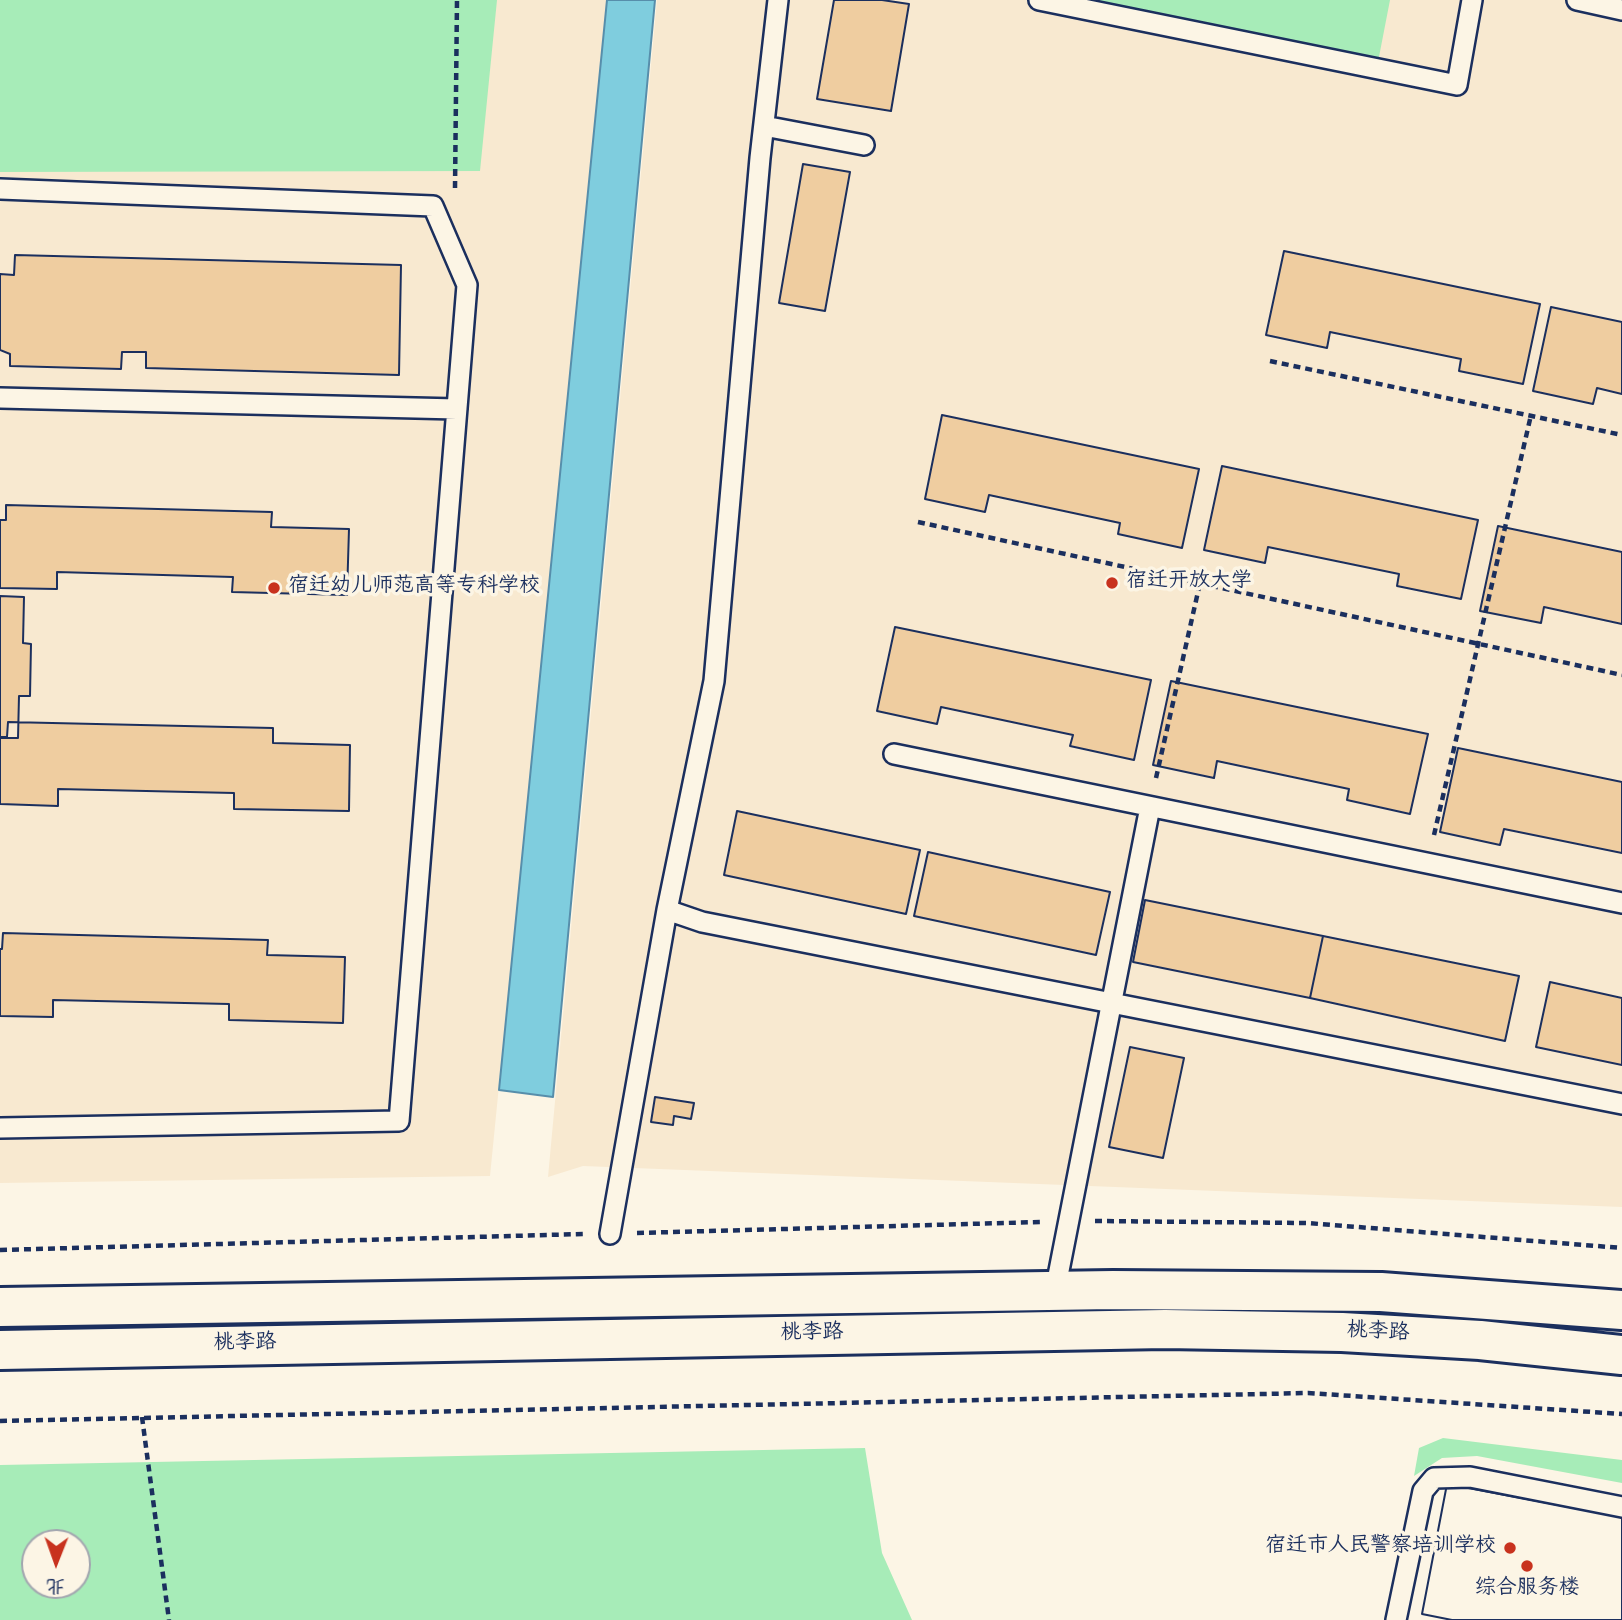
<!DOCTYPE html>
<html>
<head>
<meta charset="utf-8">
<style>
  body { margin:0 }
  #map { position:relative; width:1622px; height:1620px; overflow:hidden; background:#fcf5e5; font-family:Dekko,"LXGW WenKai TC",sans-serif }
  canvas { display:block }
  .north { position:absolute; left:21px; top:1529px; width:70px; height:70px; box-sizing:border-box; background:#fcf5e5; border:2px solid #a2a6af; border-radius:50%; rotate:181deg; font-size:19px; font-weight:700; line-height:28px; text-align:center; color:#1b2f5e }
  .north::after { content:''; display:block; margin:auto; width:24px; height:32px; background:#c8321e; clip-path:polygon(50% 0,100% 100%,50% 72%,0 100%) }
</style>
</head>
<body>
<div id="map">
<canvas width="1622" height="1620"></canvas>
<div class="north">北</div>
</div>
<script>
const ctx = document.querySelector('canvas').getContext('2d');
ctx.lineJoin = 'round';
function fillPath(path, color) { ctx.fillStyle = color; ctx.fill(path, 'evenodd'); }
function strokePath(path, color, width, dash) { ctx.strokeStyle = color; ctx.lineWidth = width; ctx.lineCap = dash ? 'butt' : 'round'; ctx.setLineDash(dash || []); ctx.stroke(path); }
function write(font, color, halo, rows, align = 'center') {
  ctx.font = font + ' Dekko,"LXGW WenKai TC",sans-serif'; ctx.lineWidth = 7; ctx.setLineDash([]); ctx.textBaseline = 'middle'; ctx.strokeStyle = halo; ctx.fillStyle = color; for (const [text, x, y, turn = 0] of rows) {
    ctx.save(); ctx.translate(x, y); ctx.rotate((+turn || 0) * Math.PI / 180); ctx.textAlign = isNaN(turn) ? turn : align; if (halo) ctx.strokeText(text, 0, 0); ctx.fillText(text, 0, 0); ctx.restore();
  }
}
fillPath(new Path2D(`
  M0 0H607L490 1176 0 1183Z
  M657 0H1622V1207L583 1166 548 1177Z`), '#f8e9d0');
fillPath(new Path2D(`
  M0 0H497L480 171 0 172Z
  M1053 0H1390L1378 62Z
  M1443 1438 1622 1460V1483L1477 1456 1442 1458 1414 1476 1419 1448Z
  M865 1448 882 1553 912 1620H0V1465ZM35 1543H77V1585H35Z`), '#a7ecb8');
const water = new Path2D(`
  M607 0H655L553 1097 499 1090Z`);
fillPath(water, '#7fcdde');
strokePath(water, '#578eab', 2);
const building = new Path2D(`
  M834 0H882L909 4 891 111 817 99Z
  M803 164 850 172 825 311 779 303Z
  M1284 251 1540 304 1523 384 1459 371 1461 359 1330 332 1327 348 1266 335Z
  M15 255 401 265 399 375 146 368V352H122L121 369 10 366V354L0 350V274L14 275Z
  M1551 307 1622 322V394L1597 388 1593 404 1533 391Z
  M942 415 1199 469 1182 548 1118 534 1120 523 989 495 985 512 925 499Z
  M1222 466 1478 520 1461 599 1397 586 1399 574 1268 547 1265 563 1204 550Z
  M6 505 272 512 271 527 349 529 347 595 232 592 233 577 57 572V589L0 588V520H6Z
  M1498 526 1622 552V624L1544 607 1541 623 1480 611Z
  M0 596 24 597 23 643 31 644 30 696H19L18 738H0Z
  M895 627 1151 680 1134 760 1070 746 1073 735 941 707 937 724 877 711Z
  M1171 681 1428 734 1410 814 1347 800 1349 789 1217 761 1214 778 1153 765Z
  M8 722 273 728V743L350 745 349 811 234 809V793L58 789V806L0 804V737H7Z
  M1458 748 1622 782V853L1504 829 1500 845 1440 832Z
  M737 811 920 850 906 914 724 875Z
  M928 852 1110 892 1096 955 914 916Z
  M1145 900 1323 936 1310 998 1133 962Z
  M3 933 268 940 267 955 345 957 343 1023 229 1020V1004L53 1000V1017L0 1016V949H2Z
  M1323 936 1519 976 1505 1041 1310 998Z
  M1550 982 1622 998V1065L1536 1047Z
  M1130 1047 1184 1058 1163 1158 1109 1147Z
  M655 1097 694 1103 691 1119 674 1116 673 1125 651 1122Z
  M1447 1484 1622 1517V1620H1452L1422 1614Z
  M1447 1484 1622 1517V1620H1452L1422 1614Z`);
fillPath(building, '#efcda0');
strokePath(building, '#1b2f5e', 2);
const service = new Path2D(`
  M778 0 760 158 714 681 667 910 702 922 1622 1104
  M1039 0 1457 85 1472 0
  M1577 0 1622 10
  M764 126 864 145
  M0 189 433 206 467 285 399 1121 0 1128
  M0 398 457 409
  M894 754 1622 903
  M610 1234 667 910
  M1055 1291 1150 807
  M1396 1620 1423 1491 1434 1478 1470 1477 1622 1507`);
const secondary = new Path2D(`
  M0 1307 1113 1290 1381 1292 1622 1310
  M0 1350 1165 1329 1342 1332 1480 1340 1622 1355`);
strokePath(service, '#1b2f5e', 24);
strokePath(secondary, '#1b2f5e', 44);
strokePath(new Path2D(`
  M455 188 457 0
  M1270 361 1622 435
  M918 522 1622 675
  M1156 778 1200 583
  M1434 835 1531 415
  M1095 1221 1307 1223 1622 1248
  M637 1233 1041 1222
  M0 1250 583 1234
  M142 1417 169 1620
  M0 1421 1308 1393 1622 1414`), '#1b2f5e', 4.5, [7, 5]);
strokePath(service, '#fcf5e5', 19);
strokePath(secondary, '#fcf5e5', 38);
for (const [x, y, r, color] of [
  [1112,583,7,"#c8321e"],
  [274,588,7,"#c8321e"],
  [1510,1548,7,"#c8321e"],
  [1527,1566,7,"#c8321e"]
]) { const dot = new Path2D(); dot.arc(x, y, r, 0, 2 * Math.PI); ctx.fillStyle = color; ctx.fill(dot); strokePath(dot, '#fcf5e5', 2.5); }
write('21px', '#1b2f5e', '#fcf5e5', [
  ["宿迁开放大学",1126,583],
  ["宿迁幼儿师范高等专科学校",288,588],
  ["宿迁市人民警察培训学校",1496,1548,"right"],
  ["综合服务楼",1527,1590,"center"]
], 'left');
write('21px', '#1b2f5e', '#fcf5e5', [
  ["桃李路",1378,1334,3],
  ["桃李路",812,1335,-1],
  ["桃李路",245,1345,-1]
]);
</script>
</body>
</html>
